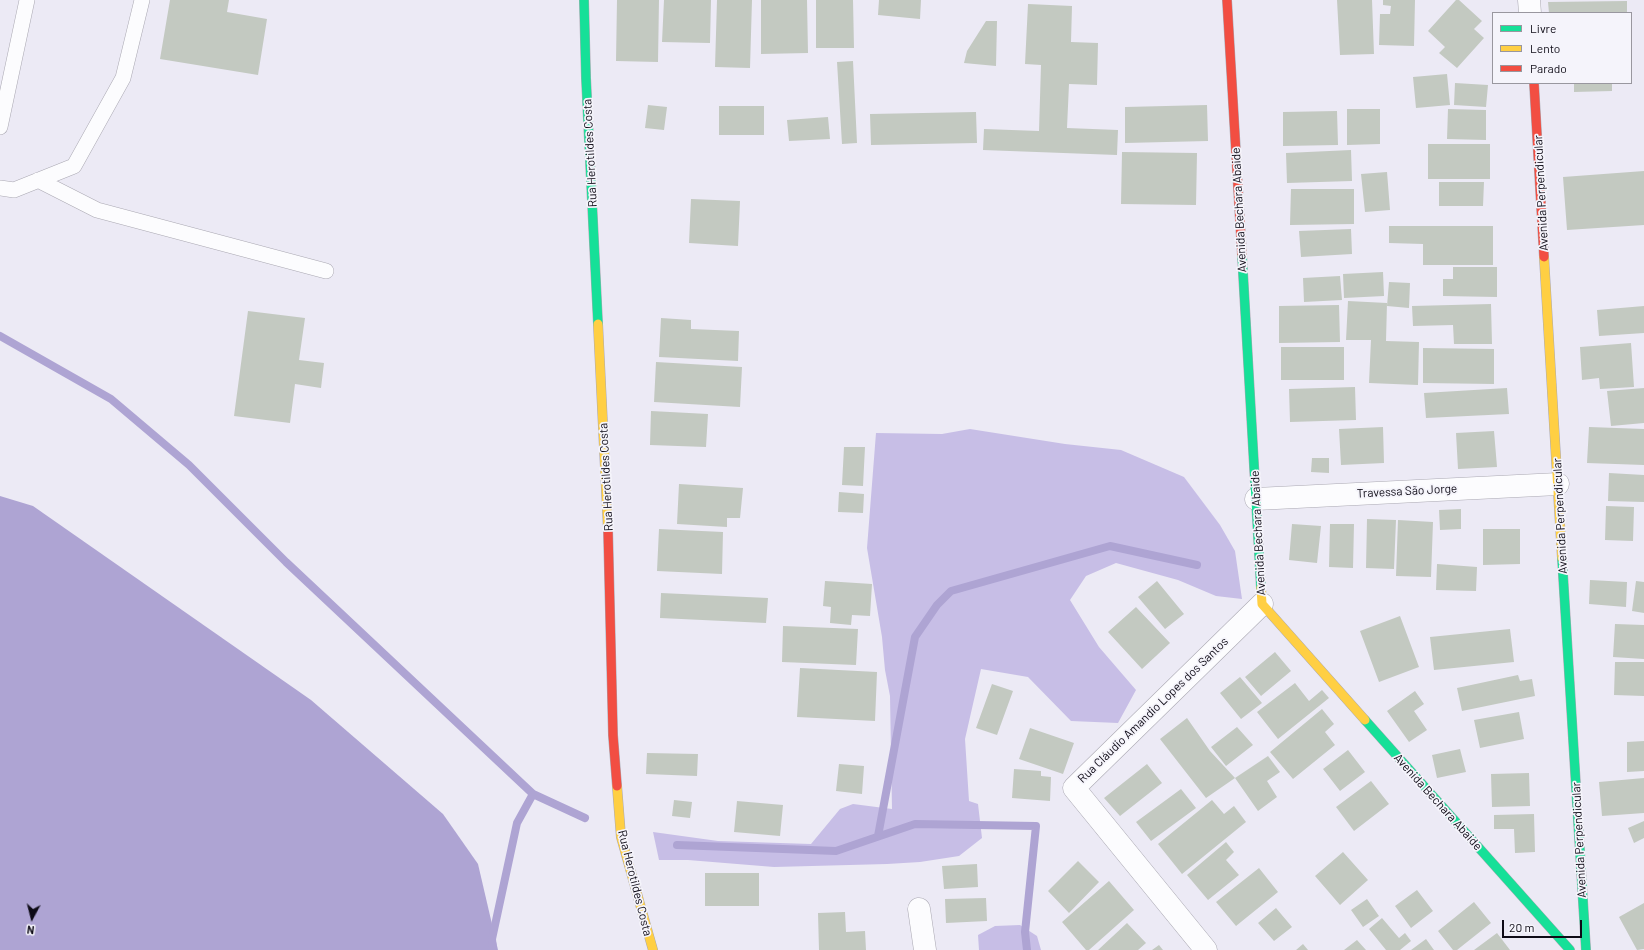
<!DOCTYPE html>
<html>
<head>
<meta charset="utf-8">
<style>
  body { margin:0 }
  #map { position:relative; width:1644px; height:950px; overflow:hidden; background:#eceaf5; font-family:Barlow,sans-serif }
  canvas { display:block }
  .legend { position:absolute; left:1492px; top:12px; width:140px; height:72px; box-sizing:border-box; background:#f5f4fb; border:1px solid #99979f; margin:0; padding:5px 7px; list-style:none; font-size:12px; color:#0e0b16 }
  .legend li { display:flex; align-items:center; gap:8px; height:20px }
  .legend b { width:20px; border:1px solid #99979f }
  .north { position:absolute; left:12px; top:898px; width:40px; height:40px; -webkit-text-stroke:3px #f5f4fb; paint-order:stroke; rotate:187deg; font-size:11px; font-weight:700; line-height:16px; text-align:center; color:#0e0b16 }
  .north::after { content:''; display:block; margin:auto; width:14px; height:18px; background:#0e0b16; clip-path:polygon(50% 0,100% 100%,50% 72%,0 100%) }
  .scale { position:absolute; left:1502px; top:920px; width:80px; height:18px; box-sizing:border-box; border:2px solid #0e0b16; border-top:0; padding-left:5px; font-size:12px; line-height:14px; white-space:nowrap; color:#0e0b16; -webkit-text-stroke:3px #f5f4fb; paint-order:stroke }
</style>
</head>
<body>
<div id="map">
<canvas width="1644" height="950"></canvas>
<ul class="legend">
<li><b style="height:5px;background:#16e098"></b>Livre</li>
<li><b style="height:5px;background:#ffcf43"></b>Lento</li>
<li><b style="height:5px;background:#f24e42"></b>Parado</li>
</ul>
<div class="north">N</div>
<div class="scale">20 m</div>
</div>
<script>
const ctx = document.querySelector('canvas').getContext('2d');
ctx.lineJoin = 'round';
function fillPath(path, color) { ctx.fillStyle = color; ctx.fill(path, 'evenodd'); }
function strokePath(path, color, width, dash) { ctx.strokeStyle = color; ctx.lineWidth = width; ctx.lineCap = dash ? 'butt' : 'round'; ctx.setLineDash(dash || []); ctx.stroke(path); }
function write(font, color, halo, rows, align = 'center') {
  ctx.font = font + ' Barlow,sans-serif'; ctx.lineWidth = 3.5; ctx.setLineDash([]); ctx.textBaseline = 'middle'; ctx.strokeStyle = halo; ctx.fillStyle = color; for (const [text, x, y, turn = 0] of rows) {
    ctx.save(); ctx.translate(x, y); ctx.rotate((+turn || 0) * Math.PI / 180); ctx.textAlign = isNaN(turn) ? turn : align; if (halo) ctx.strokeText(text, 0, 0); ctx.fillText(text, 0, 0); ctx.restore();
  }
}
fillPath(new Path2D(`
  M970 429 1065 444 1121 450 1184 477 1220 525 1235 551 1242 599 1216 596 1178 580 1116 563 1086 576 1070 600 1099 647 1136 690 1118 723 1071 721 1028 677 981 669 965 739 969 801 978 804 982 838 959 856 920 862 887 864 774 867 688 860H659L653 832 718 841 811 844 840 809 853 804 892 809 890 696 885 670 882 637 867 548 876 433 942 434Z
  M1020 925 1037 936 1041 950H979L978 935 995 926Z`), '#c7bee6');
fillPath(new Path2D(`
  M0 496 33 506 311 700 443 814 478 864 498 950H0Z`), '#aea4d3');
strokePath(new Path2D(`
  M0 336 111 399 189 465 286 562 533 794 585 818
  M878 836 915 637 937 605 951 591 1110 546 1197 565
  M677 845 836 851 915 824 1036 826 1025 932 1027 950
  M493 950 492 939 517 823 533 794`), '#aea4d3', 8);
fillPath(new Path2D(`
  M170 0H229L227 12 267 19 258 75 160 59Z
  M617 0H659L658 62 616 61Z
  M664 0H711L710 43 662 42Z
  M717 0H752L750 68 715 67Z
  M761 0H807L808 53 761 54Z
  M816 0H853L854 48H816Z
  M879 0H921L920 19 878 15Z
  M1337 0H1372L1374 54 1340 55Z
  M1383 0H1415L1414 46 1379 45 1380 14H1390L1391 6 1383 5Z
  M1456 0H1459L1482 21 1474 29 1484 38 1457 68 1439 53 1445 47 1428 31Z
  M1627 1V13H1549L1548 2Z
  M1028 4 1072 6 1071 42 1098 43 1097 85 1069 84 1067 128 1118 130 1117 155 983 150 984 129 1039 131 1041 65 1025 64Z
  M986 21H997L996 66 964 63 967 51Z
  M853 61 857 143 842 144 837 62Z
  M1447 74 1450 105 1416 108 1413 77Z
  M1455 83 1488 85 1486 107 1454 105Z
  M1574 83H1612V91L1574 92Z
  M648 105 667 107 664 130 645 128Z
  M1207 105 1208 141 1125 143V107Z
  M719 106H764V135H719Z
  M1347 109H1380V144L1347 145Z
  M1448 109 1486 110V140L1447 139Z
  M1337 111 1338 145 1283 146V112Z
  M976 112 977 143 871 145 870 114Z
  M828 117 830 139 789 141 787 120Z
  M1428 144H1490V179H1428Z
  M1351 150 1352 181 1287 183 1286 153Z
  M1122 152 1197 153 1196 205 1121 204Z
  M1644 171V225L1567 230 1563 177Z
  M1387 172 1390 210 1365 212 1361 174Z
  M1439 182H1484L1483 206H1439Z
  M1291 189H1354V224L1290 225Z
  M691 199 740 201 738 246 689 243Z
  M1389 226H1493V265H1423V244L1389 243Z
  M1351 229 1352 254 1301 257 1299 231Z
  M1453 267H1497V297L1443 296V279H1453Z
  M1383 272 1384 296 1344 298 1343 274Z
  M1340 276 1342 300 1304 302 1303 278Z
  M1389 282 1410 283 1409 308 1387 306Z
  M1348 301 1387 303 1386 341 1419 342 1418 385 1369 383 1371 340H1346Z
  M1491 304 1492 344H1454L1453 325 1413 326 1412 306Z
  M1339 305 1340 342 1279 343V306Z
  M1644 306V333L1599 336 1597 310Z
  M248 311 305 318 299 360 324 363 321 388 295 384 290 423 234 416Z
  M661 318 691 320V329L739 331 738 361 659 357Z
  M1631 343 1634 387 1600 389 1599 378 1582 380 1580 347Z
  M1281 347H1344V380H1281Z
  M1423 348 1494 349V384L1423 383Z
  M656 362 742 367 740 407 654 402Z
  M1355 387 1356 420 1290 422 1289 389Z
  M1507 388 1509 414 1426 418 1424 393Z
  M1644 388V423L1611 426 1607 391Z
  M651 411 708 414 706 447 650 445Z
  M1383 427 1384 463 1341 465 1339 429Z
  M1589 427 1644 429V465L1587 463Z
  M1494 431 1497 467 1458 469 1456 433Z
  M844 447H865L863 486 842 485Z
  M1312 458H1329V473L1311 472Z
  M1609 473 1644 475V502L1608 501Z
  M679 484 743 488 740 518H727V527L677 524Z
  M839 492 864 494 863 513 838 512Z
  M1606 506 1634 507 1633 541 1605 540Z
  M1461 509V529L1440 530 1439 510Z
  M1367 519 1396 520 1394 569 1366 568Z
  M1398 520 1433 522 1431 577 1396 576Z
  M1292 524 1321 526 1317 563 1289 560Z
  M1330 524H1354L1353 568 1329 567Z
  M659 529 723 532 722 574 657 571Z
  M1483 529H1520V564L1483 565Z
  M1437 564 1477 567 1476 591 1436 590Z
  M1590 580 1627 582 1626 607 1589 604Z
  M825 581 872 584 870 616 852 615 851 625 830 623 831 607 823 606Z
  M1157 581 1184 614 1165 629 1138 597Z
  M1636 581 1644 582V613L1632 611Z
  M661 593 768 598 766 623 660 618Z
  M1136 607 1170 643 1142 669 1108 632Z
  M1400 616 1419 667 1379 682 1360 631Z
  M1615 624 1644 625V659L1613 657Z
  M783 626 858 629 856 665 782 662Z
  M1510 629 1514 662 1434 670 1430 637Z
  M1275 652 1291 671 1261 696 1245 677Z
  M1615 662H1644V696L1614 695Z
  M800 668 877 672 875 721 797 717Z
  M1518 675 1520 681 1532 679 1535 696 1462 711 1457 688Z
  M1240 677 1262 703 1241 719 1220 693Z
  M1295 683 1309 701 1322 690 1329 698 1278 739 1257 712Z
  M992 684 1013 691 997 735 976 728Z
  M1415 691 1424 704 1414 711 1427 730 1409 742 1387 711Z
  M1322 709 1334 724 1325 732 1335 745 1293 779 1270 752Z
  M1519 712 1524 739 1480 748 1474 720Z
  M1187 718 1210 751 1235 778 1206 798 1160 739Z
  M1237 727 1253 745 1226 766 1211 747Z
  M1030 728 1074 743 1063 774 1019 759Z
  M1644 741V771L1627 772V742Z
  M1460 749 1466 772 1437 778 1432 755Z
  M1348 750 1365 772 1340 791 1323 769Z
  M647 753 698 754 697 776 646 774Z
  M1268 756 1280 772 1267 781 1277 797 1258 811 1235 778Z
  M839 764 864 766 862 794 836 791Z
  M1147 764 1162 783 1120 816 1104 798Z
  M1014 769 1041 771V776L1051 777 1050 801 1012 798Z
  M1529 773 1530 806 1492 807 1491 774Z
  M1644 778V813L1602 816 1599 782Z
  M1371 781 1389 804 1354 831 1336 807Z
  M1181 789 1196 808 1151 841 1136 822Z
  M674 800 692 802 690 818 672 816Z
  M1212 800 1224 814 1234 806 1246 822 1182 874 1158 844Z
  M737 801 783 805 780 836 734 832Z
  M1534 814 1535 852 1515 853 1514 829H1494V815Z
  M1644 821V838L1634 843 1628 828Z
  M1226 842 1234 852 1226 860 1239 875 1208 900 1187 875Z
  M1343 852 1368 880 1340 905 1315 876Z
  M1078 861 1099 882 1069 913 1048 891Z
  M977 864 978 887 944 889 942 866Z
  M1259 868 1278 892 1236 926 1216 902Z
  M705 873H759V906H705Z
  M1109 881 1134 910 1089 950H1086L1062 922Z
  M1417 890 1433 911 1411 928 1395 906Z
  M986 898 987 921 946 923 945 899Z
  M1367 899 1379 916 1363 927 1351 910Z
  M1474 902 1491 923 1457 950H1453L1438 931Z
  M1644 903V949L1637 950 1619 917Z
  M1276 908 1292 927 1274 941 1258 923Z
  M845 912 846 932 865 931 866 950H819L818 913Z
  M1382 918 1399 938 1405 933 1411 941 1400 950H1386L1369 929Z
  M1127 923 1146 943 1138 950H1098Z
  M1497 933 1510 950H1474Z
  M1426 939 1434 950H1411Z
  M1357 940 1366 950H1344Z
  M1303 944 1308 950H1296Z
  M1159 945 1163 950H1152Z`), '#c3c9c1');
const lane = new Path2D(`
  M0 127 27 0
  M38 180 97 210 326 271
  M0 188 14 190 74 166 123 78 142 0`);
const street = new Path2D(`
  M1529 0 1530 13
  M1256 499 1558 484
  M919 909 925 950
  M1206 950 1074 788 1262 604`);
const fast = new Path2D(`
  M584 0 586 78 598 324
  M1242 255 1261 588
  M1562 558 1586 950
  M1365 720 1570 950`);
const slow = new Path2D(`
  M1544 257 1562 558
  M598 324 608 529
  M1261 588 1262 604 1365 720
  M617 786 621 837 653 950`);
const jam = new Path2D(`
  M1227 0 1242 255
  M1534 83 1544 257
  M608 529 613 735 617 786`);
strokePath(lane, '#aaa8b2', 16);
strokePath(street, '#aaa8b2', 23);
strokePath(fast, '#aaa8b2', 10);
strokePath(slow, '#aaa8b2', 10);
strokePath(jam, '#aaa8b2', 10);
strokePath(lane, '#fcfcfe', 15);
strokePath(street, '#fcfcfe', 22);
strokePath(fast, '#16e098', 9);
strokePath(slow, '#ffcf43', 9);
strokePath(jam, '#f24e42', 9);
write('12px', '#0e0b16', '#f5f4fb', [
  ["Rua Herotildes Costa",590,153,-93],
  ["Avenida Perpendicular",1541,193,-93],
  ["Avenida Bechara Abaide",1239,210,-93],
  ["Rua Herotildes Costa",606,477,-93],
  ["Travessa São Jorge",1407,491,-3],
  ["Avenida Perpendicular",1560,516,-93],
  ["Avenida Bechara Abaide",1258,533,-93],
  ["Rua Cláudio Amandio Lopes dos Santos",1153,710,-44],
  ["Avenida Bechara Abaide",1438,802,48],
  ["Avenida Perpendicular",1579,840,-93],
  ["Rua Herotildes Costa",635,883,76]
]);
</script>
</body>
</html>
